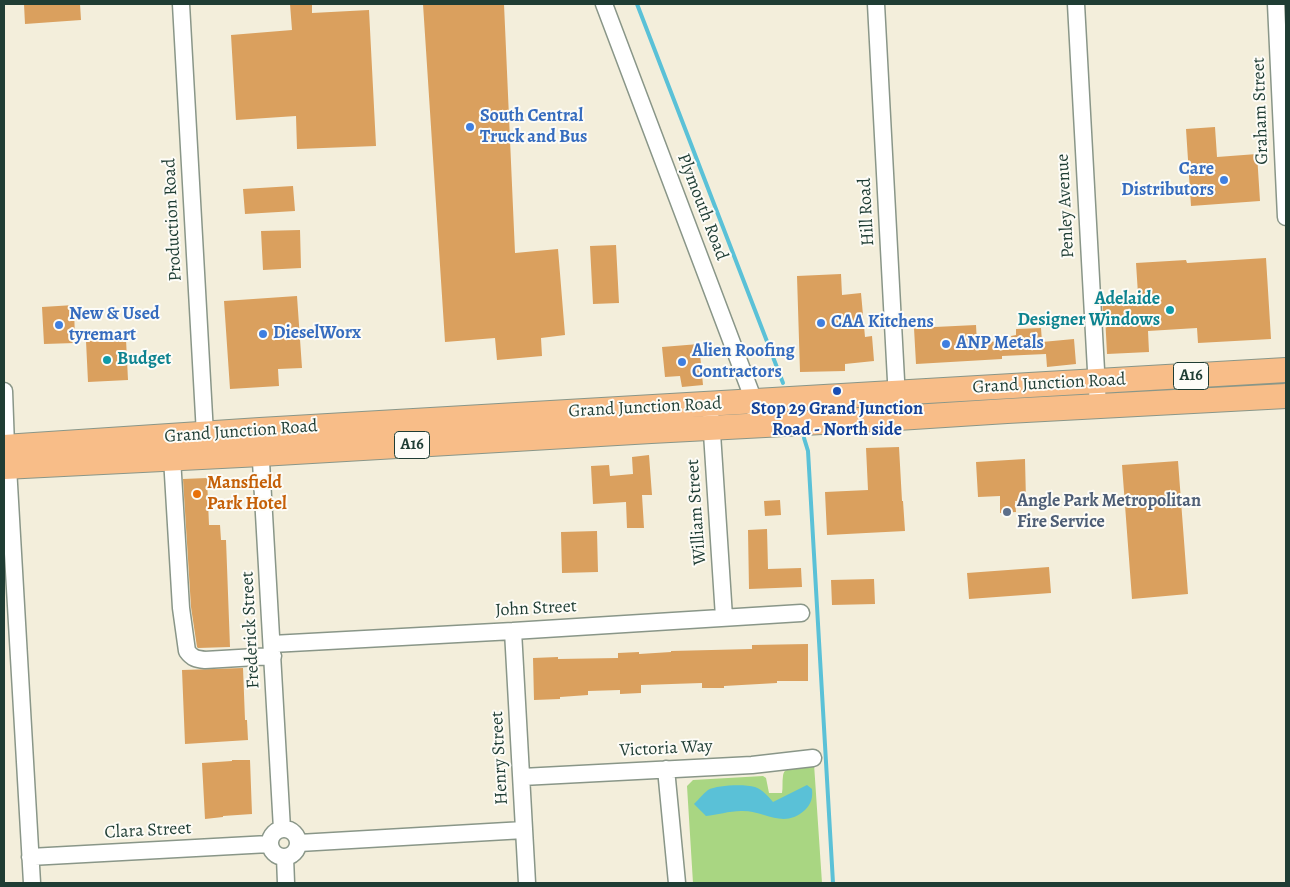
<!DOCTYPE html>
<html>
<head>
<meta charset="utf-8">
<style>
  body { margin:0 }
  #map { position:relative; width:1290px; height:887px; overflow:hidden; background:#f3eedb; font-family:Alegreya,serif }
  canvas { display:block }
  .frame { position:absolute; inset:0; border:5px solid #1f3d34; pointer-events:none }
</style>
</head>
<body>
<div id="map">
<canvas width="1290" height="887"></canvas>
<div class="frame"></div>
</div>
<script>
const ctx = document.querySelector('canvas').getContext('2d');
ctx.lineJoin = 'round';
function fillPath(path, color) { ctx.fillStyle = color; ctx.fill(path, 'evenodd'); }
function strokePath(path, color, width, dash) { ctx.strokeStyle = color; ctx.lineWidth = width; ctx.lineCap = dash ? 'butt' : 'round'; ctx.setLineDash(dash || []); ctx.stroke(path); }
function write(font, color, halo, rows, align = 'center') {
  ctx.font = font + ' Alegreya,serif'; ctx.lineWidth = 4; ctx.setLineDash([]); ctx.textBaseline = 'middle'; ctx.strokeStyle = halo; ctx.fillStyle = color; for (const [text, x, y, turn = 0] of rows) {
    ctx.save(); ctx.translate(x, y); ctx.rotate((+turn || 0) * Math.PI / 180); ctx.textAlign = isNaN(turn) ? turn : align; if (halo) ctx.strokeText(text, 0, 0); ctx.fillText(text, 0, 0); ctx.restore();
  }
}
fillPath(new Path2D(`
  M814 764 822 883H693L687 786 693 780 763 776 766 778 769 793H782C783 788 782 782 783 776 784 764 805 766 814 764Z`), '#a9d682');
fillPath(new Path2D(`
  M807 785 812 789C813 798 811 804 805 810 783 830 765 810 741 811 729 811 717 815 706 816L694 804C698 800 703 794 708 790 717 785 744 784 755 787 763 790 768 796 773 802Z`), '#5ac1d7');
strokePath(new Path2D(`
  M637 4 783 383
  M804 438 808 451 833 883`), '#5ac1d7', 4);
fillPath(new Path2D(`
  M24 4H80L81 20 25 24Z
  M290 4H312V13L369 10 376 146 297 149 296 116 236 120 231 35 292 30Z
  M423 4H504L515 253 558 249 565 335 541 338 542 356 497 360 495 338 445 342Z
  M1215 127 1217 157 1257 154 1260 201 1191 206 1186 129Z
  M293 186 295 211 245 214 243 189Z
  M300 230 301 268 263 270 261 231Z
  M616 245 619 303 593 304 590 246Z
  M1266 258 1271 339 1198 343 1197 328 1148 331 1149 352 1107 354 1105 315H1103L1102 296 1138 294 1136 263 1186 260 1187 263Z
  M841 274 842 295 861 293 865 337 872 336 874 361 845 364V371L800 372 797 276Z
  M297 296 302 368 278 369 279 386 230 389 224 301Z
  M74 305 75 343 44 344 42 307Z
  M976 325 977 343 1012 340 1011 336 1016 335V329L1041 328 1042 342 1074 339 1076 364 1047 367 1046 354 1002 356V359L916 364 914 328Z
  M126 339 128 380 88 382 86 341Z
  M699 344 703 385 682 387 680 376 665 377 662 347Z
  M899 447 902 501H903L905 531 827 535 825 492 868 490 866 448Z
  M649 455 652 495H642L644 528H627L626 502 593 504 591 466 609 465 610 476 633 474 632 457Z
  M1025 459 1026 501H1015L1016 512 1000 513V496L978 497 976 462Z
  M1178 461 1188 594 1132 599 1122 465Z
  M207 478 209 525H220L221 540H226L230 647 198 648 197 647 191 607 183 479Z
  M780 500 781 515 765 516 764 501Z
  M767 529 768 569 801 568 802 587 749 589 748 530Z
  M597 531 598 572 562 573 561 532Z
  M1049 567 1051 593 969 599 967 573Z
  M874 579 875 604 832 605 831 580Z
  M808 644V681H777V683L724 686V688H702V683L641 685V693L620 694V690L588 691V695L560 697V699L534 700 533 658 558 657V659L618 658V653L639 652V654L671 652V651L752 649V645Z
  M243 668 245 720H247L248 740 185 744 182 670Z
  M232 760H250L252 814 223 816V817L205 819 202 763 232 761Z`), '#daa05e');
const minor = new Path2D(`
  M181 4 205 434
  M604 4 754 401 755 411
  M876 4 898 418
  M1076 4 1098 407
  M1276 4 1286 217
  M4 391 6 446
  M711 418 724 617
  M260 444 282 829
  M172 458 181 608 187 651C192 658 196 659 205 660L273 656
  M8 467 32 883
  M513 631 527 883
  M272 644 513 631 801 613
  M666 769 677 883
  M522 777 752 765 813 758
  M270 843a14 14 0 1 1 28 0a14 14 0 1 1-28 0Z
  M299 843 524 830
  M30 857 269 844
  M285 857 286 883`);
const highway = new Path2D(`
  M4 447 260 430 1286 370
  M4 467 261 454 651 431 898 418 1007 411 1286 396`);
strokePath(minor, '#899688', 19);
strokePath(highway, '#899688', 26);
strokePath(minor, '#fff', 16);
strokePath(highway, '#f8bd88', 24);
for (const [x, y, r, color] of [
  [470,127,5,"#3f7fe0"],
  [1224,180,5,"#3f7fe0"],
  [1170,310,5,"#0f9aa8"],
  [821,323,5,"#3f7fe0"],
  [59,325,5,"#3f7fe0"],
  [263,334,5,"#3f7fe0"],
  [946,344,5,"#3f7fe0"],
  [107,360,5,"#0f9aa8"],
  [682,362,5,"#3f7fe0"],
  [837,391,5,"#1a4fb4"],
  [197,494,5,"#e8710a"],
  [1007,512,5,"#5c6f8a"]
]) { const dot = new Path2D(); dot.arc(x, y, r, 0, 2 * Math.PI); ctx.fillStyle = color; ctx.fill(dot); strokePath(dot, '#fdfcf7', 2); }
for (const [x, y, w] of [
  [1191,376,35],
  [412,445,35]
]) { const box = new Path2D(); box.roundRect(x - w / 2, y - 13.5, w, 27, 4); ctx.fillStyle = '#fdfcf7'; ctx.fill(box); strokePath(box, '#1f3d34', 1); }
write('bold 16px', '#1f3d34', null, [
  ["A16",1191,376],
  ["A16",412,445]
]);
write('18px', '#1f3d34', '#fdfcf7', [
  ["Graham Street",1261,111,-92],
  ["Penley Avenue",1066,206,-93],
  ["Plymouth Road",702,207,69],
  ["Hill Road",867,212,-93],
  ["Production Road",173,220,-93],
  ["Grand Junction Road",1049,384,-3],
  ["Grand Junction Road",645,408,-3],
  ["Grand Junction Road",241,432,-4],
  ["William Street",697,512,-94],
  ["John Street",536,609,-3],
  ["Frederick Street",251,630,-93],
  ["Victoria Way",666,749,-3],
  ["Henry Street",500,758,-93],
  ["Clara Street",148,831,-3]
]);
write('bold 18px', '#366cbe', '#fdfcf7', [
  ["South Central",480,117],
  ["Truck and Bus",480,138],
  ["Care",1214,170,"right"],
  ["Distributors",1214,191,"right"],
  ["New & Used",69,315],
  ["tyremart",69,336],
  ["CAA Kitchens",831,323],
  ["DieselWorx",273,334],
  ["ANP Metals",956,344],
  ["Alien Roofing",692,352],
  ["Contractors",692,373]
], 'left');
write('bold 18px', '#0d838f', '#fdfcf7', [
  ["Adelaide",1160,300],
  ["Designer Windows",1160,321],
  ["Budget",117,360,"left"]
], 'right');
write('bold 18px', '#164399', '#fdfcf7', [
  ["Stop 29 Grand Junction",837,410],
  ["Road - North side",837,431]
]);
write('bold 18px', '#c56008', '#fdfcf7', [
  ["Mansfield",207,484],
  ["Park Hotel",207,505]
], 'left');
write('bold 18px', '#4e5e75', '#fdfcf7', [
  ["Angle Park Metropolitan",1017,502],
  ["Fire Service",1017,523]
], 'left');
</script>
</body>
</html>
